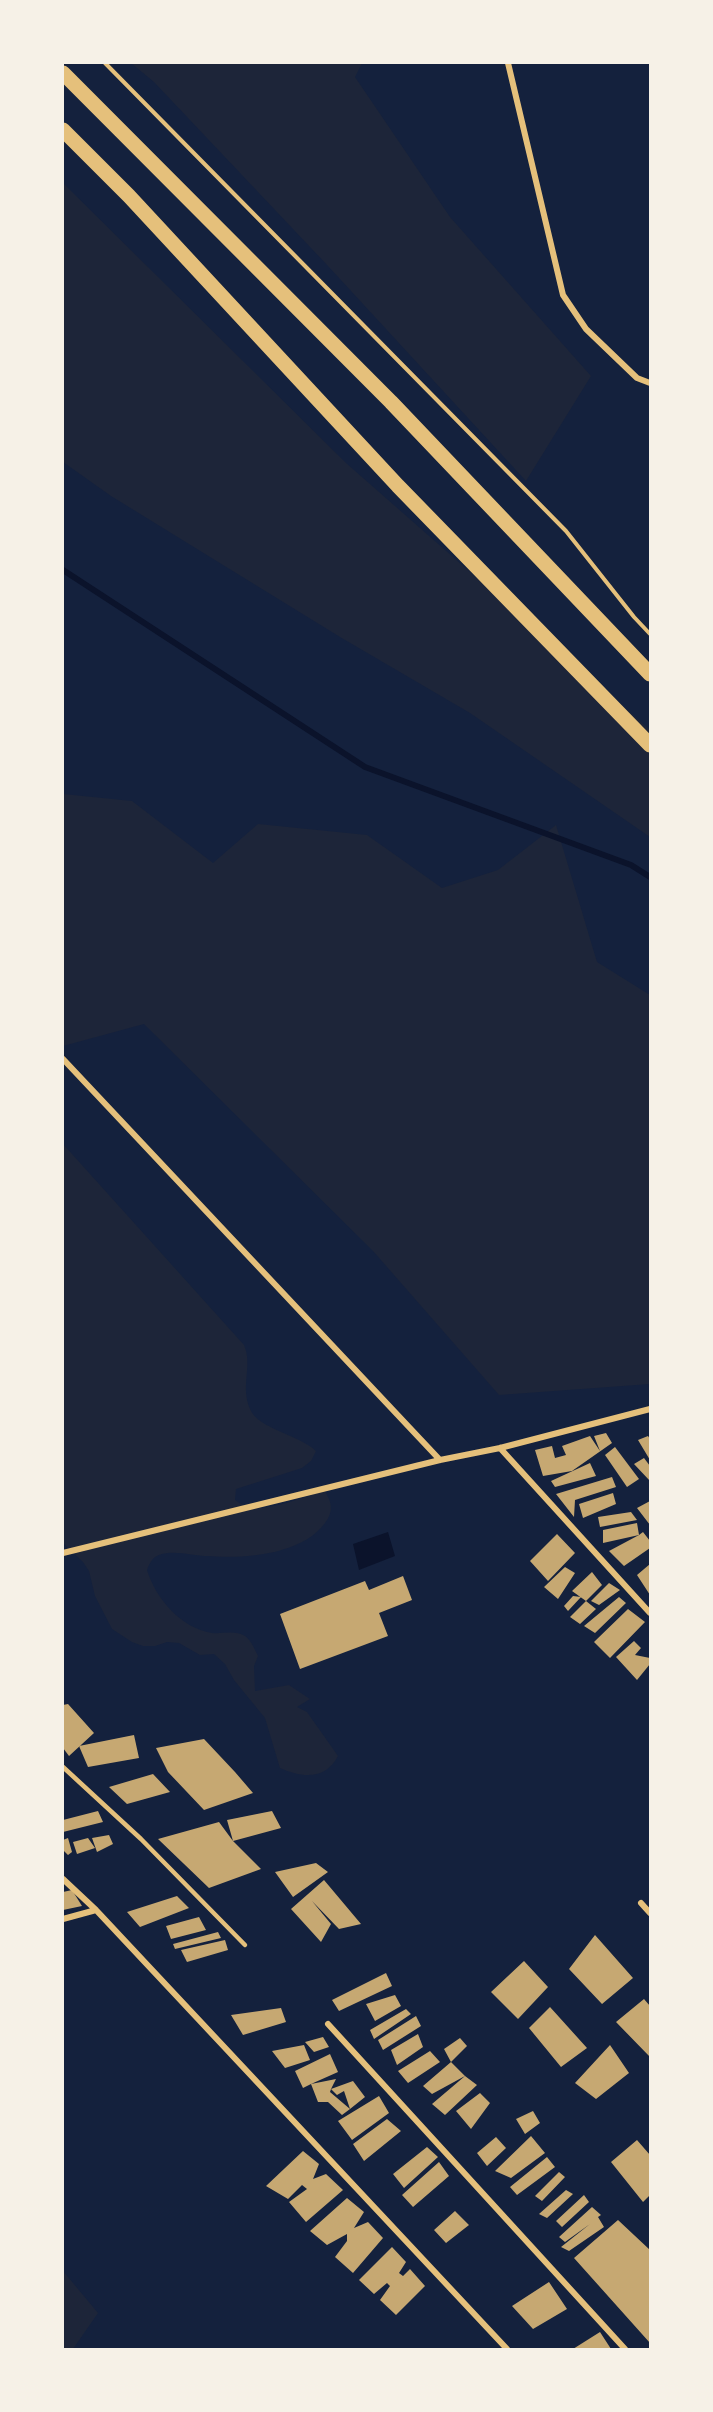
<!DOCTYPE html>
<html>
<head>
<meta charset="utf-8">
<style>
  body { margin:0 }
  #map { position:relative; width:713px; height:2412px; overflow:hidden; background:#14213d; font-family:Raleway,sans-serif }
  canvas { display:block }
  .frame { position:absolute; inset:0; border:64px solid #f6f1e7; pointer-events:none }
</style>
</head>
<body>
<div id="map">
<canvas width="713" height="2412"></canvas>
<div class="frame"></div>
</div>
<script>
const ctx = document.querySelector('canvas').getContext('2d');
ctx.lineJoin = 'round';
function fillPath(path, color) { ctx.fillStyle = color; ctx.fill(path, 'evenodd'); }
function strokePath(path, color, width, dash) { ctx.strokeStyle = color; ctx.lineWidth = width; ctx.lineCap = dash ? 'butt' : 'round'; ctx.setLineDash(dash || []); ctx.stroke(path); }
fillPath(new Path2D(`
  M131 63H362L355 77 450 217 591 376 526 481 328 266 154 82Z
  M63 183 346 463 650 730V837L470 713 340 637 111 496 63 462Z
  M63 794 132 801 213 863 258 824 367 835 442 888 498 870 556 825 597 962 650 995V1384L499 1395 373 1251 144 1024 63 1046Z
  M63 1144 244 1345C253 1366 240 1386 250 1409 258 1429 300 1435 316 1451L311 1461 302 1468 236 1489 235 1500C241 1504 245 1507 252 1508 268 1510 309 1497 324 1490 332 1502 334 1511 325 1523 302 1555 244 1559 208 1556 194 1556 176 1550 162 1554 153 1556 150 1562 147 1570 156 1599 181 1628 212 1633 223 1634 235 1630 245 1636 251 1640 255 1650 258 1656L254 1666 255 1691 289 1685 310 1699 297 1707 307 1712 338 1756C326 1780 302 1778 280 1768L265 1718 234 1680 225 1664 214 1654 200 1655 179 1643 167 1642 155 1646H143L132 1642 112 1629 95 1596 89 1571 83 1562 63 1543Z
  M63 2271 98 2313 73 2349H63Z`), '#1d2539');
fillPath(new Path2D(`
  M388 1532 395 1556 359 1570 353 1544Z`), '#0b132b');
strokePath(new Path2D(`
  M63 570 365 767 631 865 650 877`), '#0b132b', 6);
fillPath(new Path2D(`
  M606 1433 612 1443 572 1471 543 1476 535 1450 552 1446 555 1458 566 1455 562 1446 590 1436 600 1451 594 1436Z
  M648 1436 650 1439V1460L638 1440Z
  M615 1447 639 1479 627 1487 605 1455Z
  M644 1458 650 1466V1481L634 1464Z
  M590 1463 596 1476 555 1487 551 1481Z
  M612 1477 616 1487 575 1500 574 1517 556 1494Z
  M613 1493 616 1504 583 1518 579 1504Z
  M650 1501V1525L637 1508Z
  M631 1512 637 1520 600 1527 598 1517Z
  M637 1523 639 1535 643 1532 650 1541V1548L624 1566 609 1551 639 1535 603 1543V1530Z
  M557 1534 575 1553 548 1581 530 1561Z
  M650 1564V1595L637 1575Z
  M565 1567 575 1573 558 1599 544 1587Z
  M592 1572 602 1585 586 1601 572 1591Z
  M403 1576 412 1600 379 1613 388 1636 300 1669 280 1614 365 1581 369 1590Z
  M609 1583 620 1590 599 1605 591 1601Z
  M573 1596 581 1597 568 1611 564 1606Z
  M619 1597 626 1603 595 1633 584 1626Z
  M586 1601 596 1609 580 1624 570 1617Z
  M628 1609 645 1622 610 1658 594 1642Z
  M634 1641 641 1648 635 1655 650 1658V1664L637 1680 616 1657Z
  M68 1704 94 1733 69 1756 63 1748V1705Z
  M134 1735 139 1758 88 1767 79 1746Z
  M204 1739 235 1772 253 1793 204 1810 168 1772 156 1748Z
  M153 1774 170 1792 127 1804 109 1787Z
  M98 1811 103 1822 63 1832V1820Z
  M272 1811 281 1828 233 1841 261 1869 209 1888 158 1839 219 1822 233 1841 227 1820Z
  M109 1835 113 1844 97 1852 92 1838Z
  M68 1838 72 1852 68 1855 63 1850V1840Z
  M88 1838 95 1848 77 1854 73 1842Z
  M316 1863 328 1872 293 1897 275 1872Z
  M324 1880 361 1924 339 1929 312 1901 331 1924 321 1942 291 1909Z
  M72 1890 82 1906 63 1910V1892Z
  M177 1896 189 1908 140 1927 127 1912Z
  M199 1917 206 1930 171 1939 166 1926Z
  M218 1932 221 1938 175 1949 173 1944Z
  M595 1935 633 1978 602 2004 569 1969Z
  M225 1940 228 1950 187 1962 181 1950Z
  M524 1961 548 1987 518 2019 491 1992Z
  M386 1973 392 1986 339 2011 332 2000Z
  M395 1995 401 2006 375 2021 366 2004Z
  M644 1999 650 2006V2057L616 2022Z
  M550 2007 587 2048 561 2067 529 2028Z
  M281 2008 286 2022 243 2035 231 2015Z
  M406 2009 411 2014 374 2039 370 2030Z
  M416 2016 421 2026 383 2050 378 2040Z
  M418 2034 423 2047 397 2065 391 2050Z
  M323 2037 329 2047 314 2052 305 2042Z
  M460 2038 467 2046 451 2062 444 2049Z
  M304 2045 310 2060 285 2068 272 2051Z
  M610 2045 629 2073 596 2099 575 2083Z
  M430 2051 440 2062 408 2083 398 2071Z
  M330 2054 338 2072 311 2084 336 2079 331 2089 353 2081 365 2097 350 2109 344 2091 337 2095 331 2089 330 2092 350 2109 342 2115 328 2102H318L311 2084 303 2088 295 2071Z
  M451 2062 465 2076 432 2094 423 2086Z
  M465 2076 477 2085 445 2115 432 2104Z
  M480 2093 490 2103 471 2129 456 2111Z
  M379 2096 389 2113 352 2140 338 2121Z
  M533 2111 540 2123 525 2134 516 2119Z
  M387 2119 401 2131 364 2161 353 2144Z
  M531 2136 545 2153 511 2178 495 2171Z
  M496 2137 506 2148 487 2166 477 2153Z
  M637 2140 650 2155V2195L643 2202 611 2162Z
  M427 2147 438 2157 404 2188 393 2174Z
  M303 2151 319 2164 313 2179 326 2174 343 2190 306 2222 289 2202 307 2189 302 2185 288 2199 266 2186Z
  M547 2157 555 2167 517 2195 510 2187Z
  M439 2162 449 2176 413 2207 402 2195Z
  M559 2172 565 2177 542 2201 535 2196Z
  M566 2190 573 2194 547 2218 539 2214Z
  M584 2195 589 2202 562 2227 556 2221Z
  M347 2198 364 2212 354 2228 368 2222 383 2238 353 2273 335 2257 347 2241V2234L327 2245 310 2231Z
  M592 2207 601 2215 598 2217 604 2227 569 2251 561 2247 590 2224 565 2242 559 2237Z
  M455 2211 469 2225 446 2243 434 2230Z
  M618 2220 650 2250V2343L574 2258Z
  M392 2247 406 2262 399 2273 403 2276 410 2269 425 2286 396 2315 380 2300 390 2286 387 2283 374 2294 359 2280Z
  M549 2282 567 2309 533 2329 512 2306Z
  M600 2332 611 2349H573Z`), '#c6a872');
strokePath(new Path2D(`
  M105 63 566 531 634 617 650 634`), '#e5c07b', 4);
strokePath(new Path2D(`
  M63 1767 141 1839 245 1945`), '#e5c07b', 4.5);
strokePath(new Path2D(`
  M508 63 563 295 586 329 637 378 650 383
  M63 1059 440 1460
  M500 1448 650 1613
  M63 1553 440 1460 500 1448 650 1409
  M63 1879 96 1910 507 2349
  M641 1903 650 1913
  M63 1919 96 1910
  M328 2024 625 2349`), '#e5c07b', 6);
strokePath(new Path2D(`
  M63 73 391 402 650 674
  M63 130 129 196 398 486 650 745`), '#e5c07b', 15);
</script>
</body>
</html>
